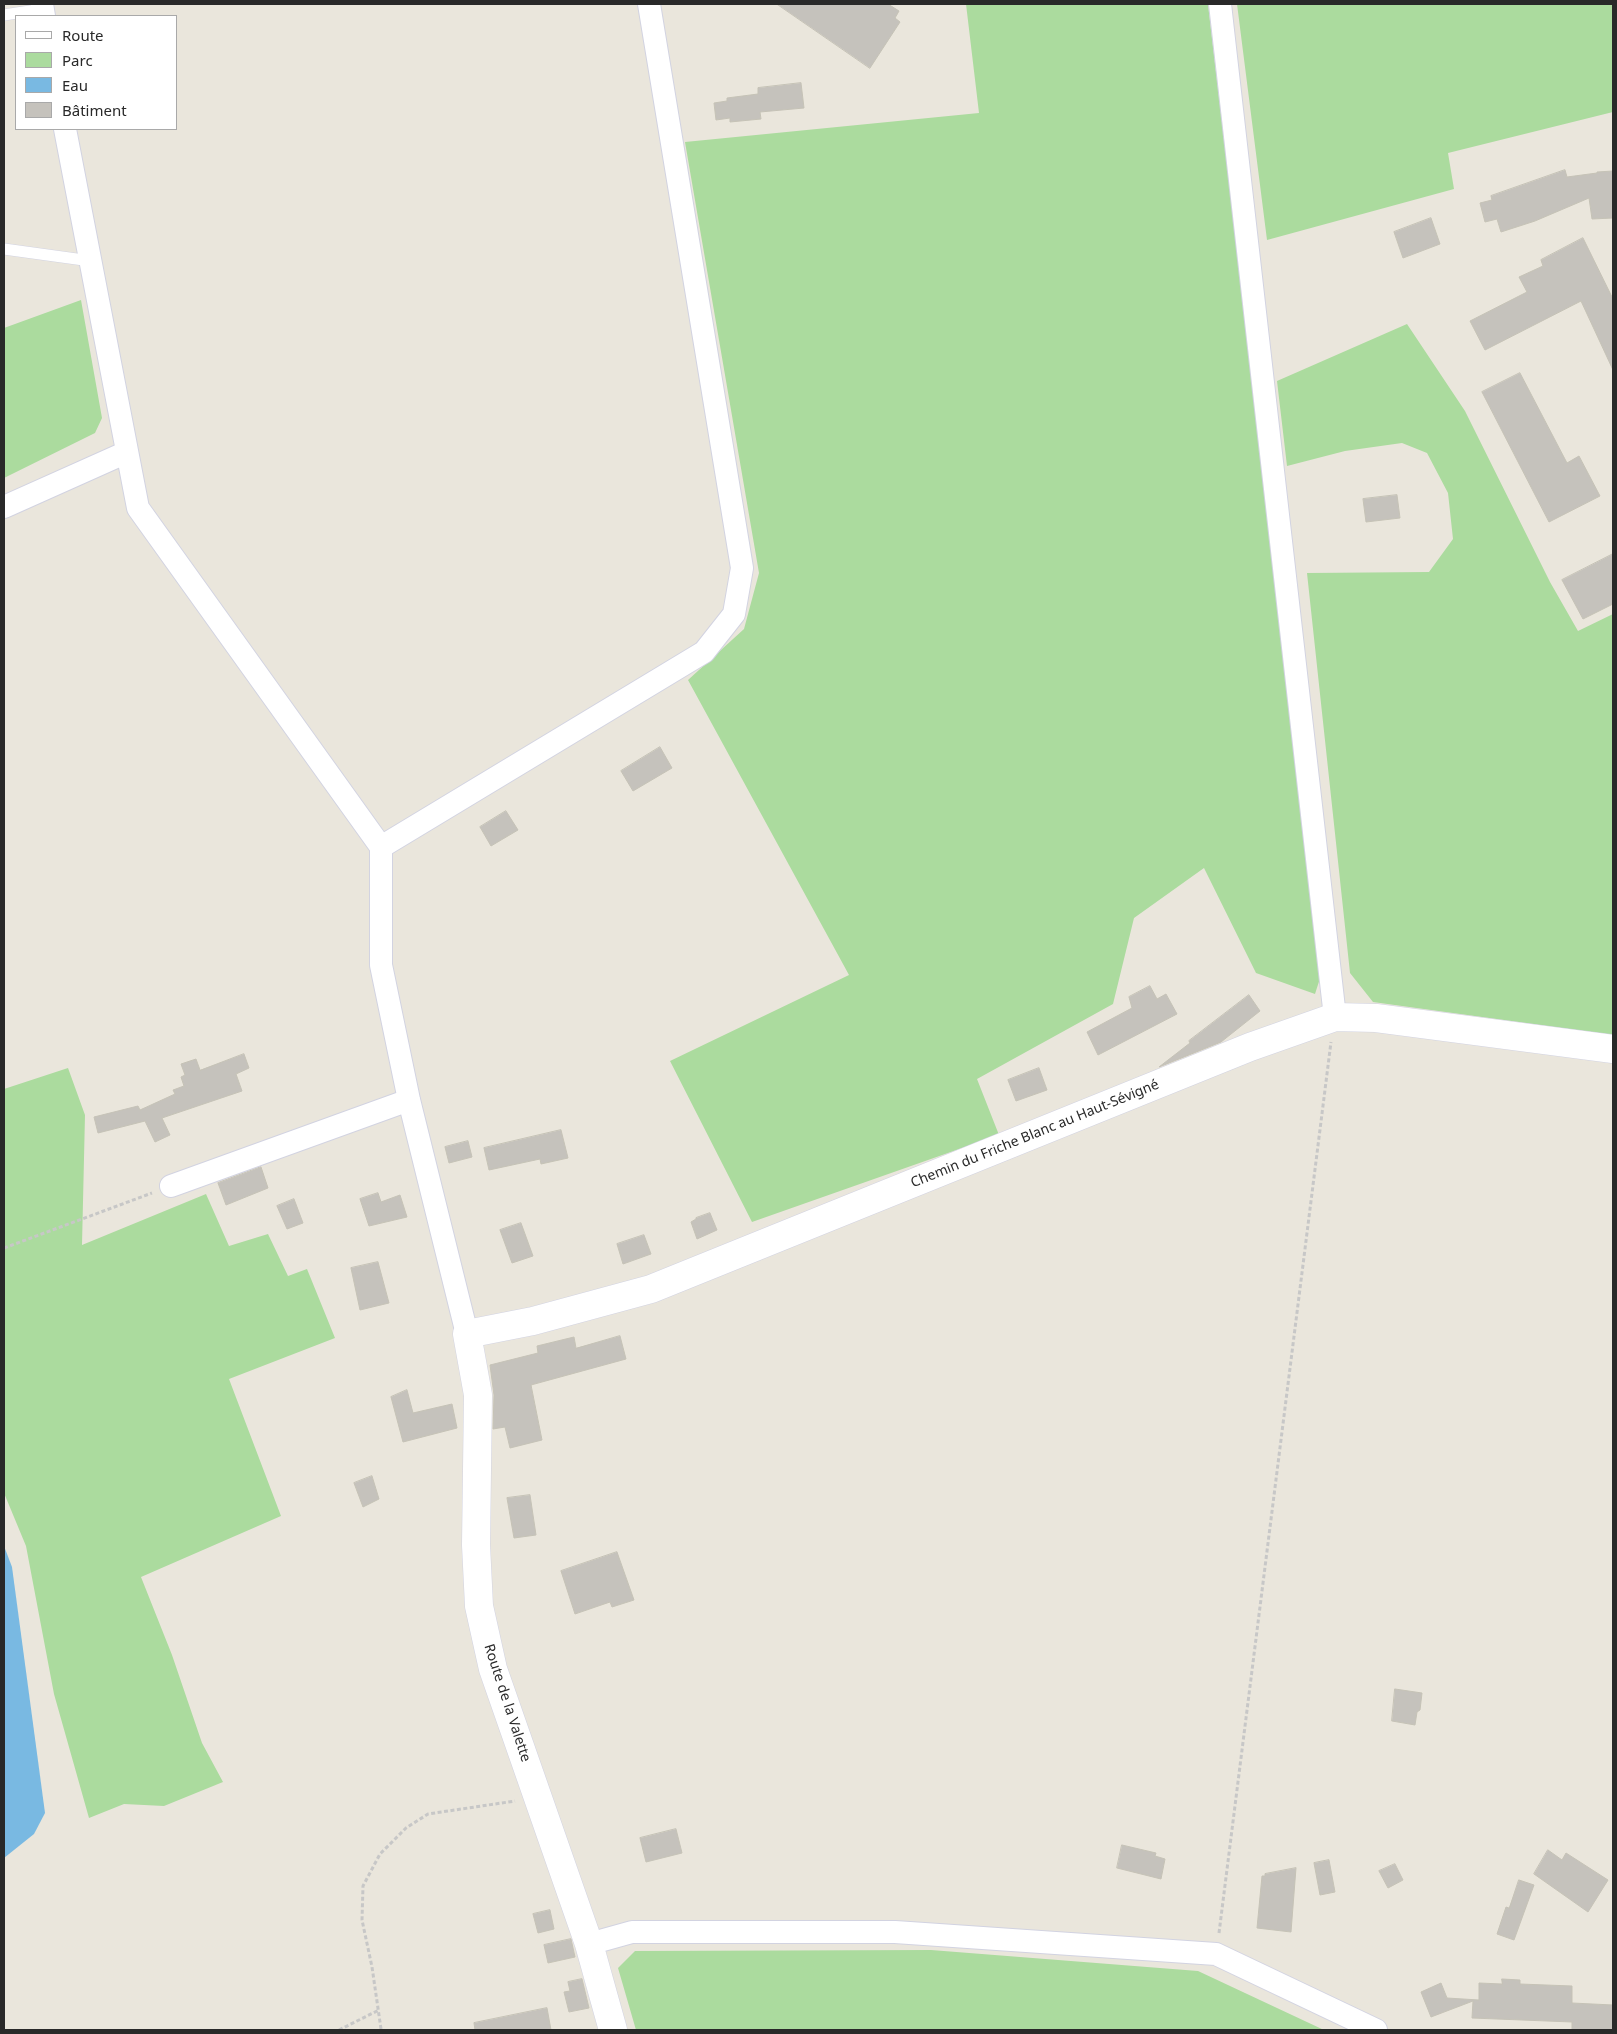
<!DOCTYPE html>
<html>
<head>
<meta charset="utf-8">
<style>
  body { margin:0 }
  #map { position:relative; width:1617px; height:2034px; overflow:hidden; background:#eae6dc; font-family:"Noto Sans",sans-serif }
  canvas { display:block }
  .frame { position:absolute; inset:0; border:5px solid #292929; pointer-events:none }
  .legend { position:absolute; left:15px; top:15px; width:162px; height:115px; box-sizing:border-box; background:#fff; border:1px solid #a9a9a9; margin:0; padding:6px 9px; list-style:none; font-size:15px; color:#292929 }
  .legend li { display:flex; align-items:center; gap:10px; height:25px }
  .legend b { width:25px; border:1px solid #a9a9a9 }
</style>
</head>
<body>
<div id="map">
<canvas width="1617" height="2034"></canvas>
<div class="frame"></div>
<ul class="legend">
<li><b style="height:6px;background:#fff"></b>Route</li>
<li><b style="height:14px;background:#abdb9e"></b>Parc</li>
<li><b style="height:14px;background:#79b9e2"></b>Eau</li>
<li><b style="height:14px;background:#c5c2bc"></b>Bâtiment</li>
</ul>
</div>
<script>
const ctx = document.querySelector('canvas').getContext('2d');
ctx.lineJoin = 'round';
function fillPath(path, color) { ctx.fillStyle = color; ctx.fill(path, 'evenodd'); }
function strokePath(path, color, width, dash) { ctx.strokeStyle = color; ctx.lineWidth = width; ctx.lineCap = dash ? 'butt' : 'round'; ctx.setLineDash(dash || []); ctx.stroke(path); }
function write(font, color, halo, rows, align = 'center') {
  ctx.font = font + ' "Noto Sans",sans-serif'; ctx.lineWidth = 4.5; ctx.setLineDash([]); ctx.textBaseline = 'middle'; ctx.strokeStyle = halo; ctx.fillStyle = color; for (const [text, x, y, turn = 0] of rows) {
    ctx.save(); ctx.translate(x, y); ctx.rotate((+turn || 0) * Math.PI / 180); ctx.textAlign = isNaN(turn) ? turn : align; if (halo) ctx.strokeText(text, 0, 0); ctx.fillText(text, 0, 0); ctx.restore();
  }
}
fillPath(new Path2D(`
  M966 4H1208L1322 972 1315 994 1256 973 1204 868 1134 918 1113 1004 977 1079 999 1135 752 1222 670 1061 849 975 688 680 744 629 759 573 685 142 979 113Z
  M1237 4H1613V112L1448 153 1454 189 1267 240Z
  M81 300 102 418 95 433 4 478V328Z
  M1407 324 1465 411 1550 582 1578 631 1613 614V1035L1373 1002 1350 973 1307 573 1429 572 1453 539 1448 493 1427 453 1402 443 1345 451 1287 466 1277 381Z
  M68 1068 85 1115 82 1245 206 1194 229 1246 268 1234 288 1276 307 1269 335 1338 229 1379 281 1516 141 1577 172 1655 202 1743 223 1782 164 1806 124 1804 89 1818 54 1694 26 1546 4 1493V1089Z
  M931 1950 1198 1971 1324 2030H636L618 1968 635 1951Z`), '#abdb9e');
fillPath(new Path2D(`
  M4 1546 12 1567 45 1813 34 1834 4 1858Z`), '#79b9e2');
const building = new Path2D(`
  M777 4H888L899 11 895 18 900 22 870 68Z
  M801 83 804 108 760 112 761 119 730 122V118L716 120 714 103 727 101V98L758 94V88Z
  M1565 170 1567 177 1597 173V172L1613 171V218L1592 219 1589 198 1535 221 1501 232 1497 219 1485 222 1480 203 1492 200 1491 196Z
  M1431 218 1440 244 1403 258 1394 232Z
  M1583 238 1613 299V370L1581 301 1485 350 1470 321 1527 292 1519 277 1543 266 1541 260Z
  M1520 373 1567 463 1579 456 1600 496 1549 522 1482 392Z
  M1397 495 1400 518 1366 522 1363 499Z
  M1613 554V604L1583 619 1562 580Z
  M660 747 672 768 633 791 621 771Z
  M506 811 518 830 491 846 480 827Z
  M1150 986 1157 999 1166 994 1177 1014 1098 1055 1087 1032 1132 1008 1129 997Z
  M1249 995 1260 1011 1221 1042 1159 1067 1190 1043 1189 1041Z
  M244 1054 249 1068 236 1074 242 1091 162 1118 170 1135 155 1142 145 1121 98 1133 94 1117 138 1106 140 1110 175 1094 173 1090 184 1086 181 1077 185 1075 181 1064 196 1059 200 1070Z
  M1039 1068 1047 1090 1016 1101 1008 1080Z
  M561 1130 568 1158 541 1164 540 1159 489 1170 484 1148Z
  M468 1141 472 1157 449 1163 445 1147Z
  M261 1167 268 1188 226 1205 218 1183Z
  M378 1193 381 1202 400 1195 407 1217 369 1226 360 1199Z
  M294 1199 303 1223 287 1229 277 1206Z
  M710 1213 717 1230 697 1239 691 1222 696 1219V1218Z
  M521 1223 533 1256 512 1263 500 1230Z
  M644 1235 651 1254 623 1264 617 1244Z
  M378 1262 389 1303 360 1310 351 1268Z
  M620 1336 626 1359 531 1385 542 1440 510 1448 505 1427 493 1429 494 1395 490 1365 538 1353 537 1346 574 1337 576 1348Z
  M407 1390 413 1413 452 1404 457 1428 403 1442 391 1397Z
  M372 1476 379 1499 363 1507 354 1483Z
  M530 1495 536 1535 514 1538 507 1498Z
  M617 1552 634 1600 612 1607 610 1602 575 1614 561 1571Z
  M1395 1689 1422 1693 1420 1710 1417 1712 1415 1725 1392 1721Z
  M676 1829 682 1853 646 1862 640 1838Z
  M1122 1845 1156 1853 1155 1856 1165 1859 1161 1879 1117 1868Z
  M1548 1850 1562 1860 1566 1853 1608 1880 1588 1912 1534 1874Z
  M1329 1860 1335 1892 1320 1895 1314 1863Z
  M1395 1864 1403 1880 1388 1888 1379 1871Z
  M1296 1868 1291 1932 1257 1928 1262 1876H1265V1874Z
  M1519 1880 1534 1885 1514 1940 1497 1934 1506 1907 1509 1908Z
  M550 1910 554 1929 538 1933 533 1914Z
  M571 1939 575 1957 548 1963 544 1945Z
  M582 1979 589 2008 569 2012 564 1992 570 1991 568 1982Z
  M1502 1979 1520 1980V1984L1572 1986V2003L1613 2005V2030H1572V2022L1472 2018 1473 2001 1431 2017 1421 1992 1441 1983 1447 1998 1479 2000V1983L1502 1984Z
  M547 2008 551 2030H475L474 2023Z`);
fillPath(building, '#c5c2bc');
strokePath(building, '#c5c2b6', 1);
const lane = new Path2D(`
  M4 15 43 9
  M4 249 91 261`);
const street = new Path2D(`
  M42 4 44 16
  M1220 4 1335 1017
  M65 129 138 508 381 847
  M4 507 127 452
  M171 1186 409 1100
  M467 1334 409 1100 381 965V847L704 652 734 614 742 568 649 4
  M589 1944 632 1932H895L1216 1954 1376 2030`);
const secondary = new Path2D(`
  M613 2030 589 1944 493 1669 479 1606 476 1545 478 1395 467 1334 533 1321 651 1289 1250 1047 1335 1017 1376 1018 1613 1049`);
strokePath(lane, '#d2d3e1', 12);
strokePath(street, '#d2d3e1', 24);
strokePath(secondary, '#d2d3e1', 29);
strokePath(new Path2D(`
  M4 1248 152 1193
  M1219 1933 1331 1042
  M381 2029 372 1967 362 1920 363 1886 380 1854 406 1828 428 1814 515 1801
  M339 2030 379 2010`), '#c7c7c7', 3, [4, 2.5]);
strokePath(lane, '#fff', 11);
strokePath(street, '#fff', 22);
strokePath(secondary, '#fff', 28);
write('14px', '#292929', '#fff', [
  ["Chemin du Friche Blanc au Haut-Sévigné",1035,1134,-22],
  ["Route de la Valette",507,1703,72]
]);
</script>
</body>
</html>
